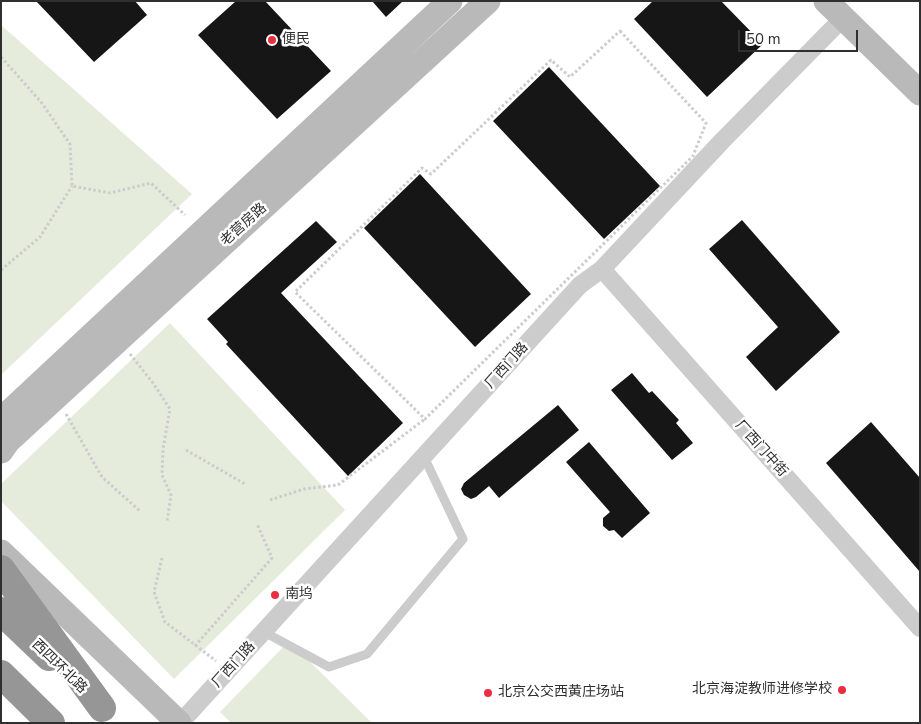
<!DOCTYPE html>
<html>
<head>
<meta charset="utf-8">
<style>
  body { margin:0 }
  #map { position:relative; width:921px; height:724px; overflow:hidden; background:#fff; font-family:"Nunito Sans",sans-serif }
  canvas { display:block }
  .frame { position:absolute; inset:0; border:2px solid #2f2f2f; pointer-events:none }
  .scale { position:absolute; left:738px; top:30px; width:120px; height:22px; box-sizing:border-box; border:2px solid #2f2f2f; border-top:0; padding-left:6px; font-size:15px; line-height:18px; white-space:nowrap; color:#2f2f2f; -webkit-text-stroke:4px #fff; paint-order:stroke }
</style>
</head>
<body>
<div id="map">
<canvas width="921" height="724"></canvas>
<div class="frame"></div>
<div class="scale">50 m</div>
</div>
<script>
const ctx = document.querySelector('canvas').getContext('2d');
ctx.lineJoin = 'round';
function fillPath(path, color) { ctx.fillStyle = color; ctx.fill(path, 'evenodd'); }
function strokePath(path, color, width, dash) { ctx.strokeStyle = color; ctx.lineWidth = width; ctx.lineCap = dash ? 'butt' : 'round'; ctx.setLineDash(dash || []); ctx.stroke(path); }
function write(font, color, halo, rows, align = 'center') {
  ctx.font = font + ' "Nunito Sans","Noto Sans SC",sans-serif'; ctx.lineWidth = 5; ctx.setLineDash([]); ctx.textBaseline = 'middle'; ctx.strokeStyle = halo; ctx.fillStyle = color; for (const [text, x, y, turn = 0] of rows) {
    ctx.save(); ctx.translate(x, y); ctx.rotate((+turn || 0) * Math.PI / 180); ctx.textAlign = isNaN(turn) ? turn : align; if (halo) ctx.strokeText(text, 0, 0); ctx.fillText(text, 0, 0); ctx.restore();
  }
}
fillPath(new Path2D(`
  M1 25 192 194 1 375Z
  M170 323 345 510 174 679 1 501V484Z
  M289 641 372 723H231L220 712Z`), '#e5ecdc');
fillPath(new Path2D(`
  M36 1H135L147 15 94 62Z
  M236 1H265L331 71 277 119 198 35Z
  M372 1H403L386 17Z
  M653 1H721L763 44 707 97 634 19Z
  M549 67 660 186 604 239 493 121Z
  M420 174 531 294 475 347 364 228Z
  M742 220 840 332 776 391 746 357 778 327 709 249Z
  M316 221 337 242 281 293 403 423 348 476 226 344 228 342 207 319Z
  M632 373 649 393 652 391 679 420 676 423 693 443 672 460 611 390Z
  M558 405 579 430 499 498 489 486 476 497 471 499 464 495 461 489 464 483Z
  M871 422 920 478V572L826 463Z
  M589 442 650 513 622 538 614 530 609 531 603 526V518L610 512 566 462Z`), '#161616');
strokePath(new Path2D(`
  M620 31 706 123 693 156 425 419 295 292 422 168 431 174 551 60 570 77Z
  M1 57 41 102 70 144 72 186 110 193 151 183 185 215
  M1 270 40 237 72 186
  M130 354 153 383 170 409 163 449 162 475 171 495 167 522
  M66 414 102 477 141 512
  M186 450 245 484
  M270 500 304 489 338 485 425 419
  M162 558 154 592 165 622 216 661
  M195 646 272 558 257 524`), '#ccc', 3, [2.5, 2.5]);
strokePath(new Path2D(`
  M264 632 329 667 367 654 463 539 424 457`), '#ccc', 9);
strokePath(new Path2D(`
  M602 269 920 628
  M180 723 580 285 602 269 722 141 843 18`), '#ccc', 18);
strokePath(new Path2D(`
  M826 1 920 93
  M1 420 450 1
  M1 451 8 441 488 1
  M1 552 179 723`), '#b9b9b9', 25);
strokePath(new Path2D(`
  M1 569 102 708
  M1 611 49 657
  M1 674 51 723`), '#969696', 28);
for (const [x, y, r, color] of [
  [272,40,5,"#e92d43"],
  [275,595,5,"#e92d43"],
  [842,690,5,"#e92d43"],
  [488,693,5,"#e92d43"]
]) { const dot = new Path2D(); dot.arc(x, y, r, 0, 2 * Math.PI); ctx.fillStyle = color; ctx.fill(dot); strokePath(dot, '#fff', 2); }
write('14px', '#2f2f2f', '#fff', [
  ["便民",282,40],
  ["南坞",285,595],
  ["北京海淀教师进修学校",832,690,"right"],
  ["北京公交西黄庄场站",498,693]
], 'left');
write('14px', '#2f2f2f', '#fff', [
  ["老营房路",244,225,-42],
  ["厂西门路",507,366,-48],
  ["厂西门中街",761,449,48],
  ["厂西门路",234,665,-48],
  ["西四环北路",59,667,44]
]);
</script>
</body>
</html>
